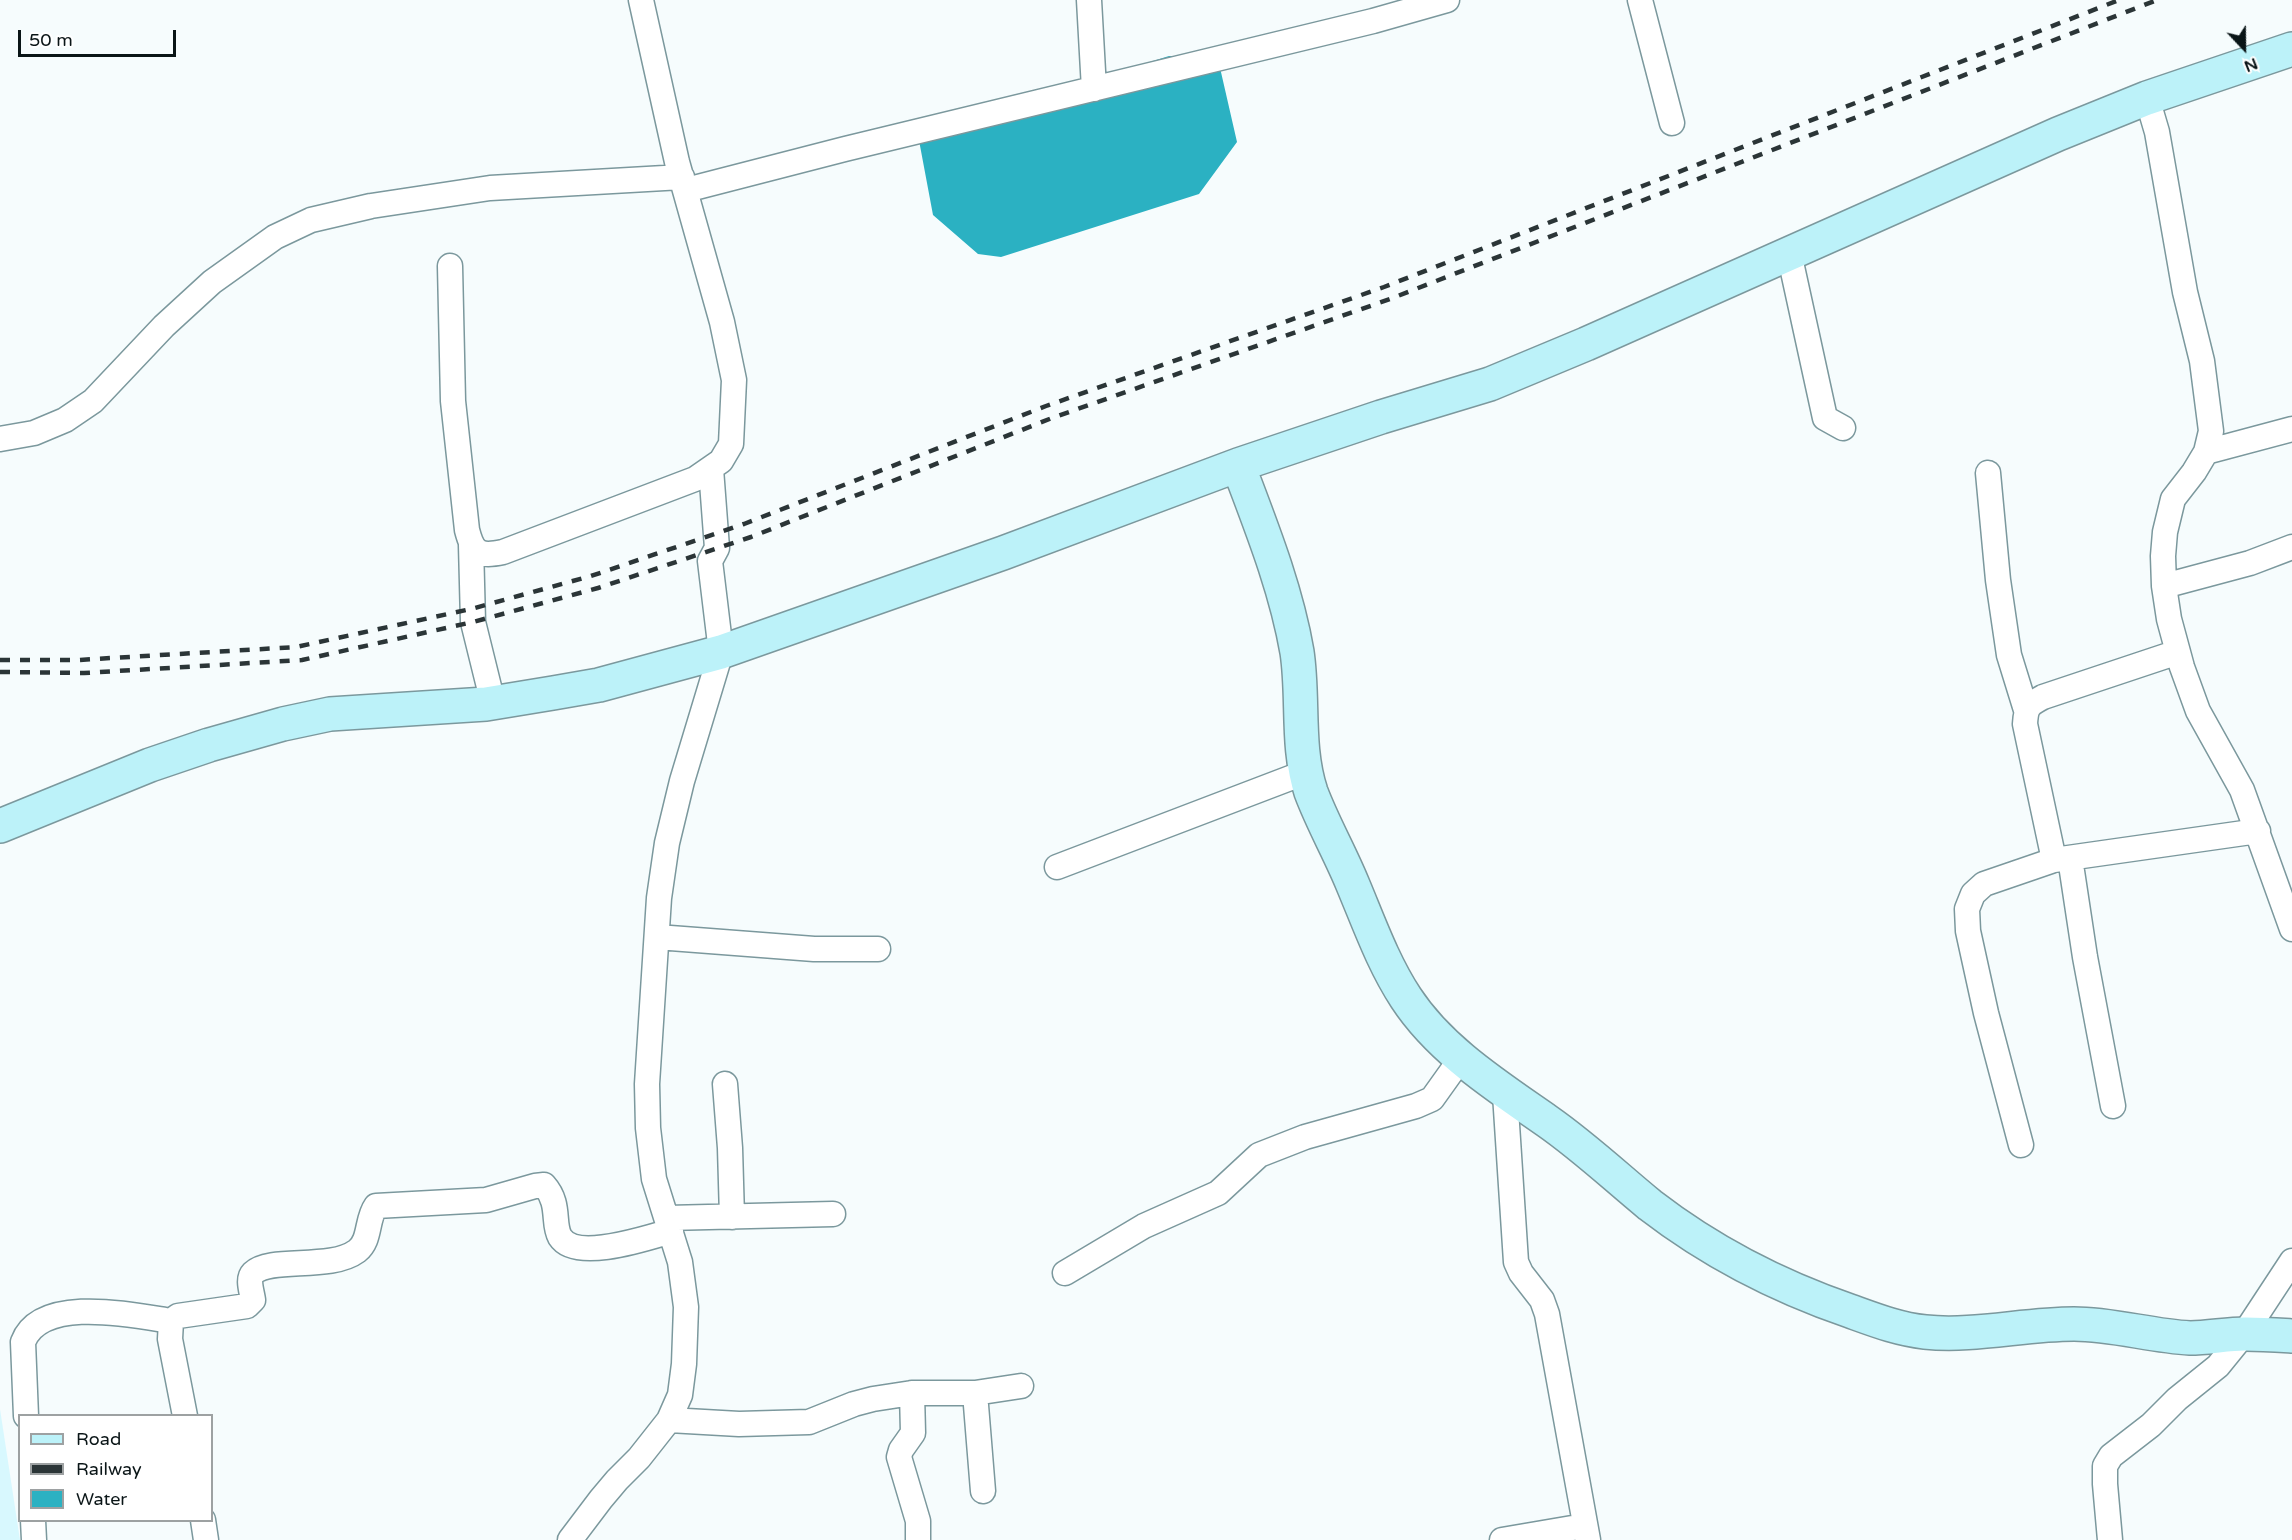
<!DOCTYPE html>
<html>
<head>
<meta charset="utf-8">
<style>
  body { margin:0 }
  #map { position:relative; width:2292px; height:1540px; overflow:hidden; background:#f6fcfd; font-family:"Varela Round",sans-serif }
  canvas { display:block }
  .legend { position:absolute; left:18px; top:1414px; width:195px; height:108px; box-sizing:border-box; background:#fff; border:2px solid #9da1a2; margin:0; padding:8px 10px; list-style:none; font-size:18px; color:#0a1517 }
  .legend li { display:flex; align-items:center; gap:12px; height:30px }
  .legend b { width:30px; border:2px solid #9da1a2 }
  .north { position:absolute; left:2214px; top:18px; width:60px; height:60px; -webkit-text-stroke:4px #fff; paint-order:stroke; rotate:158deg; font-size:16px; font-weight:700; line-height:24px; text-align:center; color:#0a1517 }
  .north::after { content:''; display:block; margin:auto; width:21px; height:27px; background:#0a1517; clip-path:polygon(50% 0,100% 100%,50% 72%,0 100%) }
  .scale { position:absolute; left:18px; top:30px; width:158px; height:27px; box-sizing:border-box; border:3px solid #0a1517; border-top:0; padding-left:8px; font-size:18px; line-height:21px; white-space:nowrap; color:#0a1517; -webkit-text-stroke:4px #fff; paint-order:stroke }
</style>
</head>
<body>
<div id="map">
<canvas width="2292" height="1540"></canvas>
<ul class="legend">
<li><b style="height:8px;background:#bcf2f9"></b>Road</li>
<li><b style="height:8px;background:#2b3537"></b>Railway</li>
<li><b style="height:16px;background:#2bb1c2"></b>Water</li>
</ul>
<div class="north">N</div>
<div class="scale">50 m</div>
</div>
<script>
const ctx = document.querySelector('canvas').getContext('2d');
ctx.lineJoin = 'round';
function fillPath(path, color) { ctx.fillStyle = color; ctx.fill(path, 'evenodd'); }
function strokePath(path, color, width, dash) { ctx.strokeStyle = color; ctx.lineWidth = width; ctx.lineCap = dash ? 'butt' : 'round'; ctx.setLineDash(dash || []); ctx.stroke(path); }
fillPath(new Path2D(`
  M0 1409 20 1540H0Z`), '#d8f8fe');
fillPath(new Path2D(`
  M1169 56 1218 59 1237 142 1199 194 1001 257 978 254 933 215 915 119 1044 95Z`), '#2bb1c2');
const street = new Path2D(`
  M1089 0 1094 89
  M1640 0 1672 123
  M2147 98 2157 132 2185 292 2202 361 2211 431 2206 452 2194 472 2173 499 2165 532 2163 556 2164 586 2169 619 2182 667 2198 711 2242 790 2292 929
  M686 190 845 149 1373 21 1447 0
  M1789 253 1825 418 1843 428
  M450 266 453 401 467 530C473 553 479 557 503 552L695 479 721 461 731 444 734 380 722 322 677 162 641 0
  M0 439 34 433 65 420 93 401 164 326 212 282 275 237 311 220 371 206 490 188 682 177
  M2206 452 2292 429
  M1988 473 1998 580 2009 655 2026 710
  M471 545 473 622 493 703
  M2164 586 2250 563 2292 547
  M2070 858 2085 957 2113 1106
  M2054 860 2025 724C2026 707 2028 705 2043 697L2178 652
  M1057 867 1306 772
  M657 937 814 949H878
  M725 1084 730 1148 732 1217
  M1505 1094 1516 1262 1521 1273 1542 1300 1547 1314 1588 1540
  M2021 1145 1986 1013 1968 931 1967 909 1973 894 1984 884 2054 860 2258 831
  M667 1218 833 1214
  M1065 1273 1144 1226 1218 1193 1259 1155 1305 1137 1416 1106 1432 1099 1462 1057
  M912 1393 913 1433 901 1450 899 1457 918 1521V1540
  M975 1393 983 1491
  M26 1416 23 1342C41 1295 132 1315 171 1321
  M185 1416 170 1339 171 1321 178 1316 247 1306 253 1300C252 1292 247 1279 253 1273 271 1256 330 1271 357 1251 371 1240 366 1220 376 1206L486 1200 535 1186 544 1185C561 1204 552 1223 560 1237 576 1262 647 1238 671 1231
  M669 1420 739 1424 809 1422 854 1404 873 1399 912 1393H975L1021 1386
  M33 1520 34 1540
  M203 1520 206 1540
  M570 1540 601 1499 617 1480 639 1458 669 1420 680 1395 684 1364 686 1307 680 1262 654 1179 648 1128 647 1084 659 898 667 843 682 781 721 652 710 561 717 548 711 469
  M1502 1540 1584 1526
  M2110 1540 2105 1484V1466L2111 1456 2151 1425 2177 1399 2218 1366 2244 1334 2292 1261`);
const secondary = new Path2D(`
  M1238 465C1261 526 1286 588 1297 652 1304 698 1296 747 1311 792 1323 824 1340 853 1353 885 1369 923 1383 963 1406 998 1440 1050 1497 1086 1547 1121 1583 1146 1616 1177 1650 1205 1711 1252 1777 1286 1850 1311 1875 1320 1898 1329 1925 1332 1974 1337 2024 1324 2074 1324 2113 1324 2151 1336 2190 1338 2208 1338 2227 1334 2245 1334 2261 1334 2276 1335 2292 1336
  M0 826 150 765 209 745 283 724 330 714 486 704 553 693 599 685 721 652 1003 553 1238 465 1381 417 1490 384 1586 344 2058 134 2147 98 2292 49`);
strokePath(street, '#7b989d', 27);
strokePath(secondary, '#7b989d', 36);
strokePath(street, '#fff', 24);
strokePath(secondary, '#bcf2f9', 33);
strokePath(new Path2D(`
  M0 660H78L296 647 471 609 591 576 744 524 1046 406 1384 287 2119 0
  M0 672 84 673 302 660 473 622 598 588 751 537 1052 418 1390 299 2157 0`), '#2b3537', 4.5, [10, 10]);
</script>
</body>
</html>
